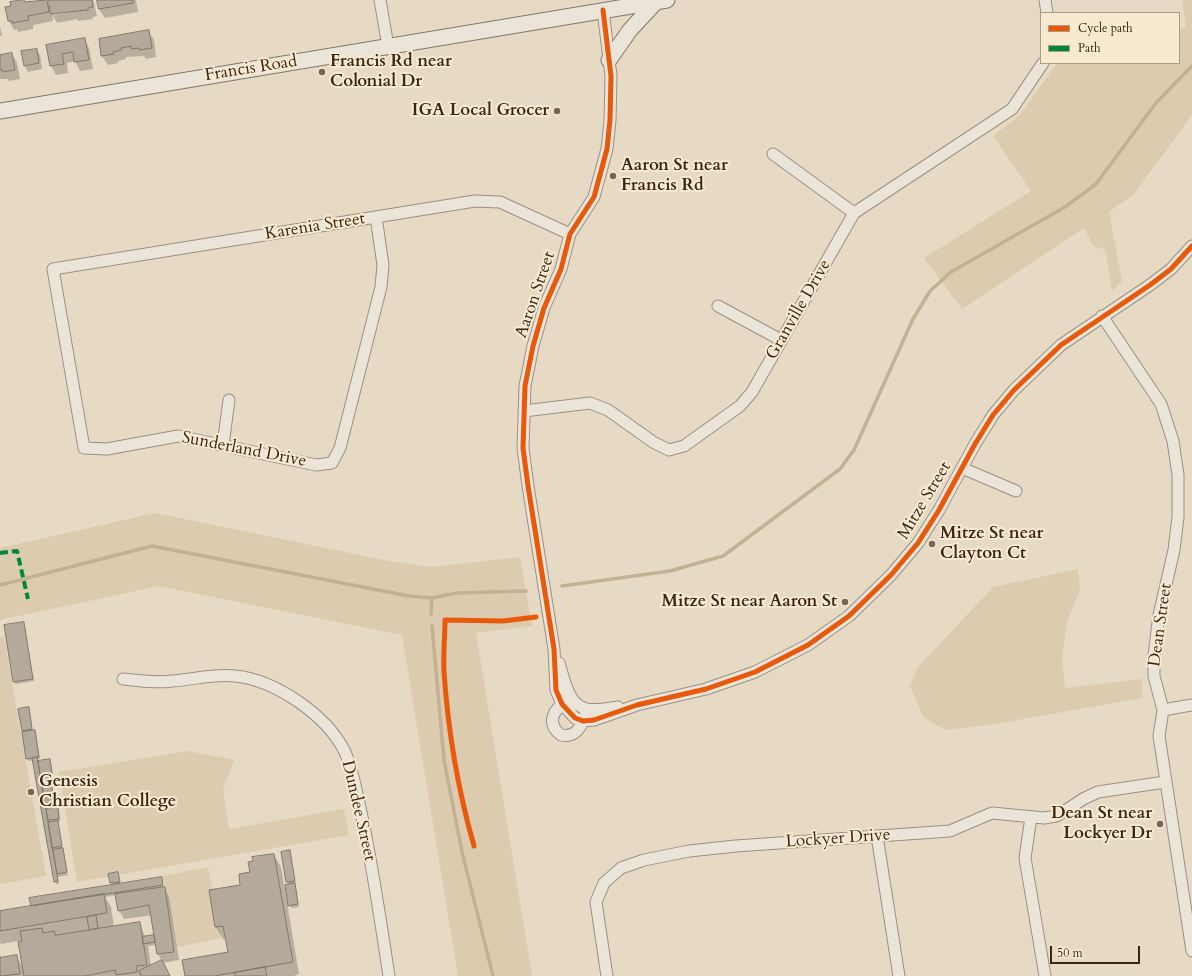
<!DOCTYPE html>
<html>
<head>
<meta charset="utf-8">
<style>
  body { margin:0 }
  #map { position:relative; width:1192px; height:976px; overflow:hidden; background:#e6dac5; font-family:Cardo,serif }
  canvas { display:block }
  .legend { position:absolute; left:1040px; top:12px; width:140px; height:52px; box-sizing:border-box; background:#f7ead1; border:1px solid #ac9b86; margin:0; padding:5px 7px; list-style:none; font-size:12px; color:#3b2515 }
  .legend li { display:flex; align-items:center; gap:8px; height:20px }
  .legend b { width:20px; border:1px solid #ac9b86 }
  .scale { position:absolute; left:1050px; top:946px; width:90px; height:18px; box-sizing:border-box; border:2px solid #3b2515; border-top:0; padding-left:5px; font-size:12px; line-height:14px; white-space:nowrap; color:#3b2515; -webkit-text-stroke:3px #f7ead1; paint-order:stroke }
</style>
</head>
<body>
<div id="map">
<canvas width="1192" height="976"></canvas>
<ul class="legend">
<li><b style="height:5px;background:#e8590c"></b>Cycle path</li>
<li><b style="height:5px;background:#00873e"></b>Path</li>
</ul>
<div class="scale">50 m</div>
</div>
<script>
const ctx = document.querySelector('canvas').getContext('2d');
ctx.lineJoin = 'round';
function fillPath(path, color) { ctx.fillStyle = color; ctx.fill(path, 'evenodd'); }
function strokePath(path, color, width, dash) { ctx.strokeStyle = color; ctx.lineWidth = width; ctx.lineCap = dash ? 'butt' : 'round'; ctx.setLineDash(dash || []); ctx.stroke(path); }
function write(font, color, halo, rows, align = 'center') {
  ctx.font = font + ' Cardo,serif'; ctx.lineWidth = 4; ctx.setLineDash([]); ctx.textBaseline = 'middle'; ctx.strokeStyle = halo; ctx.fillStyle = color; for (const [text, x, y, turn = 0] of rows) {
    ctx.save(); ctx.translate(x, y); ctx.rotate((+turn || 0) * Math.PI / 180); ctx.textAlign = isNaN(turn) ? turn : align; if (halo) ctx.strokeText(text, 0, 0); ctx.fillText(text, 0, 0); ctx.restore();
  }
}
fillPath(new Path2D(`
  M1182 0H1192V115L1134 194 1109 212 1122 281 1112 291 1106 252 1102 248 1094 247 1084 228 962 309 924 258 1031 191 993 136 1020 115 1057 63H1179V30L1186 27Z
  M155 513 389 561 431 567 520 557 532 626 476 633 532 976H458L402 635 159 586 0 620V548Z
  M1078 569 1080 589 1067 622 1062 658 1065 688 1142 679V698L989 725 945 730 923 717 910 686 918 667 993 587Z
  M0 637H4L46 876 0 884Z
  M188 751 234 760 223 790 229 829 344 809 349 835 77 882 59 772Z
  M208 867 221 938 177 947 163 876Z`), '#dccbae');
fillPath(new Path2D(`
  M46 0 51 9 50 0H93L97 16 92 17 93 19 78 21 77 19 57 23 52 14 53 21 33 25V29L18 32 17 29 14 30 9 21 25 3ZM77 11 54 15V13Z
  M98 0H136L138 12 105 18 99 9Z
  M0 26 2 36H0Z
  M148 31 154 40 156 57 146 59 144 56 126 57V59L118 61V63L108 65 102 56 100 40Z
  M84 39 89 48 93 69 80 71 75 61 67 63 68 73 56 75 51 66 47 45Z
  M36 50 40 55 42 69 28 72 25 66Z
  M12 54 17 63 20 79 9 81 8 79H0V56Z
  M24 625 34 681 16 684 14 682Z
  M28 708 33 731 36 733 40 759H37L38 762 49 760 51 763 54 783 50 784 55 805 45 807 46 810 57 808 59 811 60 821H57L68 875 58 877 59 884H56L34 760 29 761 27 758 23 731Z
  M290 852 299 907 291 908 289 885 287 882Z
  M274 855 281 867 299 974 294 976H186L229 953 226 938 223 939 216 927 210 891 242 886 251 873Z
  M109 875 119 876 120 884 161 878 164 888 169 897 179 960 163 963 169 976H0V954L2 959 16 956 24 969 19 941 1 944 0 942V912L33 907 112 886ZM116 895 119 910 124 919 152 915 155 940 146 938 139 923 114 927 111 907 105 897ZM156 945 158 954 162 961 151 966 148 946Z`), '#0003');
strokePath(new Path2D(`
  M0 585 152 546 409 596 432 598 457 593 526 591
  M562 586 670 571 723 556 840 469 854 450 913 319 930 291 951 272 1065 207 1096 184 1156 103 1192 66
  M431 614 432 598
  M432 626 444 760 462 852 493 976`), '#c3b195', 3.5);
const building = new Path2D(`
  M24 0 25 2 47 0 49 12 28 16 29 20 12 23V21H8L5 7 11 6 10 2Z
  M49 0H92L93 7 88 8V10L51 14Z
  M97 0H133V3L99 9Z
  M149 30 152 48 139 50V48L131 49V46L121 48 122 50 113 52 114 54 101 56 99 39Z
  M85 38 89 60 74 62 73 52 62 54 64 64 50 66 46 45Z
  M37 49 39 63 24 66 21 51Z
  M12 53 15 70 3 72 2 70H0V55Z
  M24 622 33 679 13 682 4 625Z
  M29 707 32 729 22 731 18 709Z
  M35 730 39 757 26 759 22 732Z
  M37 757 58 881 54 882 32 758Z
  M50 759 53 780 41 783 38 761Z
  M51 783 55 803 45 804 42 785Z
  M58 807 59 819 48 820 46 809Z
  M58 821 62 846 52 848 48 822Z
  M63 848 67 872 57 874 53 850Z
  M290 850 295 881 286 882 281 852Z
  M274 854 293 962 214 976H185L182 960 228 952 223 926 215 927 209 890 240 885 239 874 250 872 248 862 253 861 252 857Z
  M118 872 120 882 110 883 108 874Z
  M162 877 163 885 31 906 29 898Z
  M295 883 298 904 288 906 285 885Z
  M165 887 174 952 157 954 149 905 118 911 115 894Z
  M104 894 107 913 0 931V911Z
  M96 915 98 928 89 930 87 917Z
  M140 922 147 965 136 966 137 972 116 975 115 970 85 976H24L18 942 22 941 20 931 42 928 43 933 54 931 55 935Z
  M154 935 155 942 143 944 142 937Z
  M17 955 20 974 0 976V958Z
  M162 960 170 976H141L139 971Z
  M265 967 267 976H235L234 973Z`);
fillPath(building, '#b4aa9c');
strokePath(building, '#81786b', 1);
const minor = new Path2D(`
  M380 0 388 46
  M1045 0 1047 13
  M603 10 611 76 610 120 607 149 594 197 570 234 561 269 544 308 533 346 525 386 523 448 528 486 554 649 556 690 562 704 575 718 583 721 594 720 637 705 706 689 755 672 808 645 849 616 891 575 918 543 939 510 975 444 993 415 1014 390 1061 345 1150 285 1171 269 1192 246
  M773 154 854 213
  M376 217 383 265 381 287 340 448 332 463 316 465 178 436 107 449 84 448 53 269 475 201 500 202 570 234
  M718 306 781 340
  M1102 316 1161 404 1173 441 1178 475V517L1174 550 1159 615 1154 655V676L1163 710 1159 736 1192 951
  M524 411 590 403 608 410 653 442 669 450 684 446 740 406 752 392 854 213 1012 109 1043 63
  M223 445 229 400
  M962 468 1016 491
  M559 663C564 678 568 706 587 709 596 711 609 708 618 707
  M123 679C140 681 155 683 172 681 193 680 213 673 235 676 275 680 325 714 344 750 352 766 355 786 359 803 372 860 380 918 389 976
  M568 701C554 708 545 723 561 735 576 738 581 727 586 714
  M1163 710 1192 705
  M1031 817 1025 858 1045 976
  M877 836 899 976
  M607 976 596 902 604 883 621 868 644 860 689 851 736 846 950 831 992 813 1044 818 1056 816 1065 811 1083 799 1098 792 1165 782`);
const secondary = new Path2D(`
  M609 60 630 30 656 2
  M0 111 667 0`);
strokePath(minor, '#9a9082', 13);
strokePath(secondary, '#81786b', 17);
strokePath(minor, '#eae4d9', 11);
strokePath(secondary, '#eae4d9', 15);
strokePath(new Path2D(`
  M0 553 17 551 28 599`), '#00873e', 4, [8, 4]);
strokePath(new Path2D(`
  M603 10 611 76 610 120 607 149 594 197 570 234 561 269 544 308 533 346 525 386 523 448 528 486 554 649 556 690 562 704 575 718 583 721 594 720 637 705 706 689 755 672 808 645 849 616 891 575 918 543 939 510 975 444 993 415 1014 390 1061 345 1150 285 1171 269 1192 246
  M474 846C458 790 448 730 444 672 443 655 445 637 445 620L503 621 536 617`), '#e8590c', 5);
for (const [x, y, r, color] of [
  [322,72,4,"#776453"],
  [557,111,4,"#776453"],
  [613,176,4,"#776453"],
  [932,544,4,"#776453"],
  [845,602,4,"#776453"],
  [31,792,4,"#776453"],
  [1160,824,4,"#776453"]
]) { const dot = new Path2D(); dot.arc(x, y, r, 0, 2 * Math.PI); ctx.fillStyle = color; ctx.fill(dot); strokePath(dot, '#f7ead1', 1.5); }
write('bold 17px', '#3b2515', '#f7ead1', [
  ["Francis Rd near",330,62],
  ["Colonial Dr",330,82],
  ["IGA Local Grocer",549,111,"right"],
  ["Aaron St near",621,166],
  ["Francis Rd",621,186],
  ["Mitze St near",940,534],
  ["Clayton Ct",940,554],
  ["Mitze St near Aaron St",837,602,"right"],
  ["Genesis",39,782],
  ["Christian College",39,802],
  ["Dean St near",1152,814,"right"],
  ["Lockyer Dr",1152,834,"right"]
], 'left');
write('17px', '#3b2515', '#f7ead1', [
  ["Francis Road",251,69,-9],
  ["Karenia Street",315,227,-9],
  ["Aaron Street",536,295,-71],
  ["Granville Drive",799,310,-60],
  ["Sunderland Drive",244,450,11],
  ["Mitze Street",925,501,-59],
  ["Dean Street",1161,625,-82],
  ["Dundee Street",358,811,77],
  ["Lockyer Drive",838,839,-4]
]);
</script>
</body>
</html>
